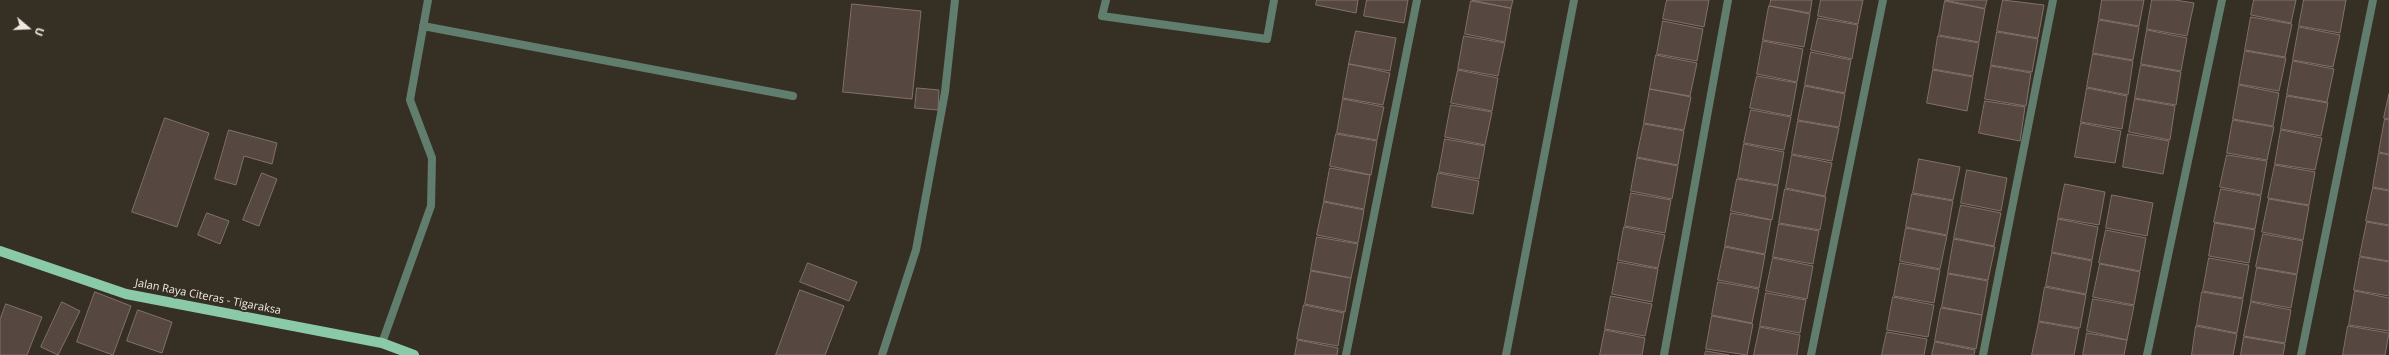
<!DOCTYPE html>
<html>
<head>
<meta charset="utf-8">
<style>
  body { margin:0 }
  #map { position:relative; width:2389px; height:355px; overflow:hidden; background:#363024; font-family:"Open Sans",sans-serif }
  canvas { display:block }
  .north { position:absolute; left:8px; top:8px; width:40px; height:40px; -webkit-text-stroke:3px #363024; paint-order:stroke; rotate:109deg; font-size:11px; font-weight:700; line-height:16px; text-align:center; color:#ede9e1 }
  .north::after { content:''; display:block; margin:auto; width:14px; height:18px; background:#ede9e1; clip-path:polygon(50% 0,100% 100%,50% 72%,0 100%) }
</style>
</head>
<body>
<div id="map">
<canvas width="2389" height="355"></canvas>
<div class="north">U</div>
</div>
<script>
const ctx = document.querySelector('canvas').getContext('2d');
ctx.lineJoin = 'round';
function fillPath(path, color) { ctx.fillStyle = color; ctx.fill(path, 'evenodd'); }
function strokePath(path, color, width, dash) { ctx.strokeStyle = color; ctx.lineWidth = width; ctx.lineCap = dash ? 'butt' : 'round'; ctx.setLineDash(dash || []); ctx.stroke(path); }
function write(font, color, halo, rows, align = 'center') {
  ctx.font = font + ' "Open Sans",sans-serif'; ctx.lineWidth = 4; ctx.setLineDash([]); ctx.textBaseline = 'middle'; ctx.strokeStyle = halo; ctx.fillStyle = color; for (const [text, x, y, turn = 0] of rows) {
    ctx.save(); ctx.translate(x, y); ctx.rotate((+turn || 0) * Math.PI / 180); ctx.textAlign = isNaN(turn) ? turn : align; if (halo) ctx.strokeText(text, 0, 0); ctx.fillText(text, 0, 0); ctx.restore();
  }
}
const building = new Path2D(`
  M1317 0H1358L1356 13 1316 5Z
  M1367 0H1408L1404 23 1364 16Z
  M1472 0H1513L1511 8Z
  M1667 0H1709L1704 27 1663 19Z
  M1771 0H1812L1810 13 1770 6Z
  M1821 0H1863L1858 24 1818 16Z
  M1945 0H1987L1985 8Z
  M2003 0 2044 5 2038 38 1997 31Z
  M2102 0H2144L2139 26 2099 19Z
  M2152 0H2175L2194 3 2187 36 2147 29Z
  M2254 0H2296L2291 23 2251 15Z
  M2304 0H2346L2340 33 2299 26Z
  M1471 1 1511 8 1505 42 1465 34Z
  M1945 1 1985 9 1979 42 1939 35Z
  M852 4 921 11 912 99 843 92Z
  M1769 6 1810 14 1804 47 1763 40Z
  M2251 17 2292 24 2285 57 2245 50Z
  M1818 18 1858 25 1852 59 1811 50Z
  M2099 20 2139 27 2133 60 2093 53Z
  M1663 21 1703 29 1697 61 1657 54Z
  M2299 27 2340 35 2333 67 2293 60Z
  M2147 30 2187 38 2181 71 2141 64Z
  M1356 31 1396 38 1390 71 1349 64Z
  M1997 32 2038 39 2032 72 1991 65Z
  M1464 36 1505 43 1498 76 1458 69Z
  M1938 36 1979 43 1973 76 1933 69Z
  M1763 41 1803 49 1797 82 1757 74Z
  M2245 51 2286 58 2279 91 2239 84Z
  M1811 52 1851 60 1845 93 1805 85Z
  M2093 54 2133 61 2128 95 2087 87Z
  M1656 55 1697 63 1690 96 1650 89Z
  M2293 61 2334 69 2327 102 2287 95Z
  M1349 64 1390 73 1383 105 1343 98Z
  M2141 65 2181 72 2176 105 2135 98Z
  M1991 66 2031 73 2026 106 1985 99Z
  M1458 70 1498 78 1492 111 1451 103Z
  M1933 70 1973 77 1967 111 1927 103Z
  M1757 76 1797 83 1791 116 1750 108Z
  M2239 85 2279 93 2273 126 2233 119Z
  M1805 86 1845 94 1839 127 1798 120Z
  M917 88 939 90 938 110 915 108Z
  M2087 88 2127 96 2122 129 2081 122Z
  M1650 89 1691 97 1684 130 1644 123Z
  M2389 94V119L2384 118Z
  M2287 96 2328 103 2321 136 2281 129Z
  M1343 99 1384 107 1377 140 1337 133Z
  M2135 99 2175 106 2170 140 2129 132Z
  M1985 101 2025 107 2020 141 1979 133Z
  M1451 105 1492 112 1485 145 1445 137Z
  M1751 110 1791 117 1784 150 1744 143Z
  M165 118 209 133 177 227 132 212Z
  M2385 119 2389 120V154L2379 152Z
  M2233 120 2274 127 2267 160 2227 153Z
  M1798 121 1839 128 1832 161 1792 154Z
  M2081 123 2121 131 2115 163 2075 157Z
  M1644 124 1684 131 1678 165 1637 157Z
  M229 130 277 143 272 164 244 156 236 185 215 179Z
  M2281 130 2322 138 2315 170 2275 164Z
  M1336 134 1377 141 1371 175 1330 166Z
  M2128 134 2169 141 2163 174 2123 167Z
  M1445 139 1485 146 1479 179 1439 172Z
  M1744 144 1784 152 1778 185 1738 178Z
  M2379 153 2389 155V190L2373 187Z
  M1792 155 1832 163 1825 196 1786 188Z
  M2227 155 2267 161 2261 195 2220 187Z
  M1637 158 1678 166 1672 199 1631 191Z
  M1919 159 1960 167 1953 200 1913 193Z
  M2275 165 2315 172 2309 205 2268 198Z
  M1330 168 1370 175 1364 209 1324 201Z
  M1967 170 2007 178 2001 211 1961 203Z
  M262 173 277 179 259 226 243 220Z
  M1438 173 1479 181 1473 214 1432 207Z
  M1737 179 1778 186 1772 220 1731 211Z
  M2065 184 2105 192 2099 225 2058 218Z
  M2373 188 2389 191V225L2366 221Z
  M1785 189 1826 197 1820 230 1779 223Z
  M2221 189 2261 196 2255 229 2214 222Z
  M1631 193 1671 200 1665 233 1625 226Z
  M1912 194 1953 201 1947 235 1906 227Z
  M2112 195 2153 203 2147 236 2106 228Z
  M2269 199 2309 206 2303 240 2262 232Z
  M1324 202 1364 210 1358 243 1317 235Z
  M1961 205 2001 213 1994 246 1954 238Z
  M207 213 229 221 220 244 198 235Z
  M1731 213 1771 220 1765 254 1725 246Z
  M2058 219 2098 227 2092 260 2052 252Z
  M2367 222 2389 226V261L2360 256Z
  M2215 223 2255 230 2249 263 2209 256Z
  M1779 224 1819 231 1813 264 1773 257Z
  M1624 227 1665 235 1658 268 1618 260Z
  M1906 228 1947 236 1940 269 1900 261Z
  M2106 230 2146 238 2140 271 2099 263Z
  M2263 234 2303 241 2297 274 2256 267Z
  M1317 237 1358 244 1351 278 1311 270Z
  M1954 239 1995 247 1988 280 1948 273Z
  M1725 247 1765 255 1759 288 1718 280Z
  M2052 253 2092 261 2086 294 2046 286Z
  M2360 257 2389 262V296L2354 290Z
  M1773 258 1813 266 1807 299 1766 291Z
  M2209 258 2249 265 2243 298 2203 291Z
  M1618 262 1658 269 1652 302 1612 294Z
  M808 263 857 282 849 301 800 282Z
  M1900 263 1940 270 1934 303 1894 296Z
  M2100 264 2140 272 2134 305 2093 297Z
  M2257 268 2297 275 2291 308 2251 301Z
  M1311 271 1351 278 1345 312 1305 304Z
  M1948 274 1988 281 1982 315 1942 307Z
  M1718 282 1759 289 1752 323 1712 315Z
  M2045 287 2086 295 2080 328 2039 321Z
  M800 290 844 306 825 355H776Z
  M2355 291 2389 298V331L2349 325Z
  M95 292 131 306 113 355 77 342Z
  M2202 292 2243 299 2237 333 2197 325Z
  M1766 293 1806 300 1800 333 1760 326Z
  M1611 296 1652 304 1645 336 1605 329Z
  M1893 297 1934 305 1928 337 1887 330Z
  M2093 299 2134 306 2127 340 2087 331Z
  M62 302 80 311 58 355 41 347Z
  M2251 302 2291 310 2285 343 2244 336Z
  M6 304 42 317 27 355H0V320Z
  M1304 305 1344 313 1338 346 1297 339Z
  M1941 308 1982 315 1976 349 1935 341Z
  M138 310 172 322 162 353 127 341Z
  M1712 316 1753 324 1747 355 1706 349Z
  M2039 322 2079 329 2074 355H2032Z
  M2196 326 2237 334 2233 355H2192Z
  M2348 326 2389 333 2385 355H2343Z
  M1760 327 1800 335 1797 355H1754Z
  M1605 330 1645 338 1642 355H1600Z
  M1887 332 1927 339 1924 355H1882Z
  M2087 333 2127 340 2124 355H2083Z
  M2244 337 2285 344 2283 355H2241Z
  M1298 340 1338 348 1337 355H1295Z
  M1935 342 1975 350 1974 355H1932Z
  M1706 351 1729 355H1705Z`);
fillPath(building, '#564741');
strokePath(building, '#82716b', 1);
strokePath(new Path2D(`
  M1106 0 1102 16 1267 39 1274 0
  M423 26 793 96
  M382 343 431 206 432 158 410 100 428 0
  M882 355 916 250 945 92 955 0
  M1346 355 1417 0
  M1506 355 1574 0
  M1664 355 1728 0
  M1811 355 1883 0
  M1983 355 2053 0
  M2147 355 2222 0
  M2301 355 2373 0`), '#607d6d', 8);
strokePath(new Path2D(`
  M0 251 126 294 382 343 414 355`), '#8acaa9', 10);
write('11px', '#ede9e1', '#363024', [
  ["Jalan Raya Citeras - Tigaraksa",208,297,11]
]);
</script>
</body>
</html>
